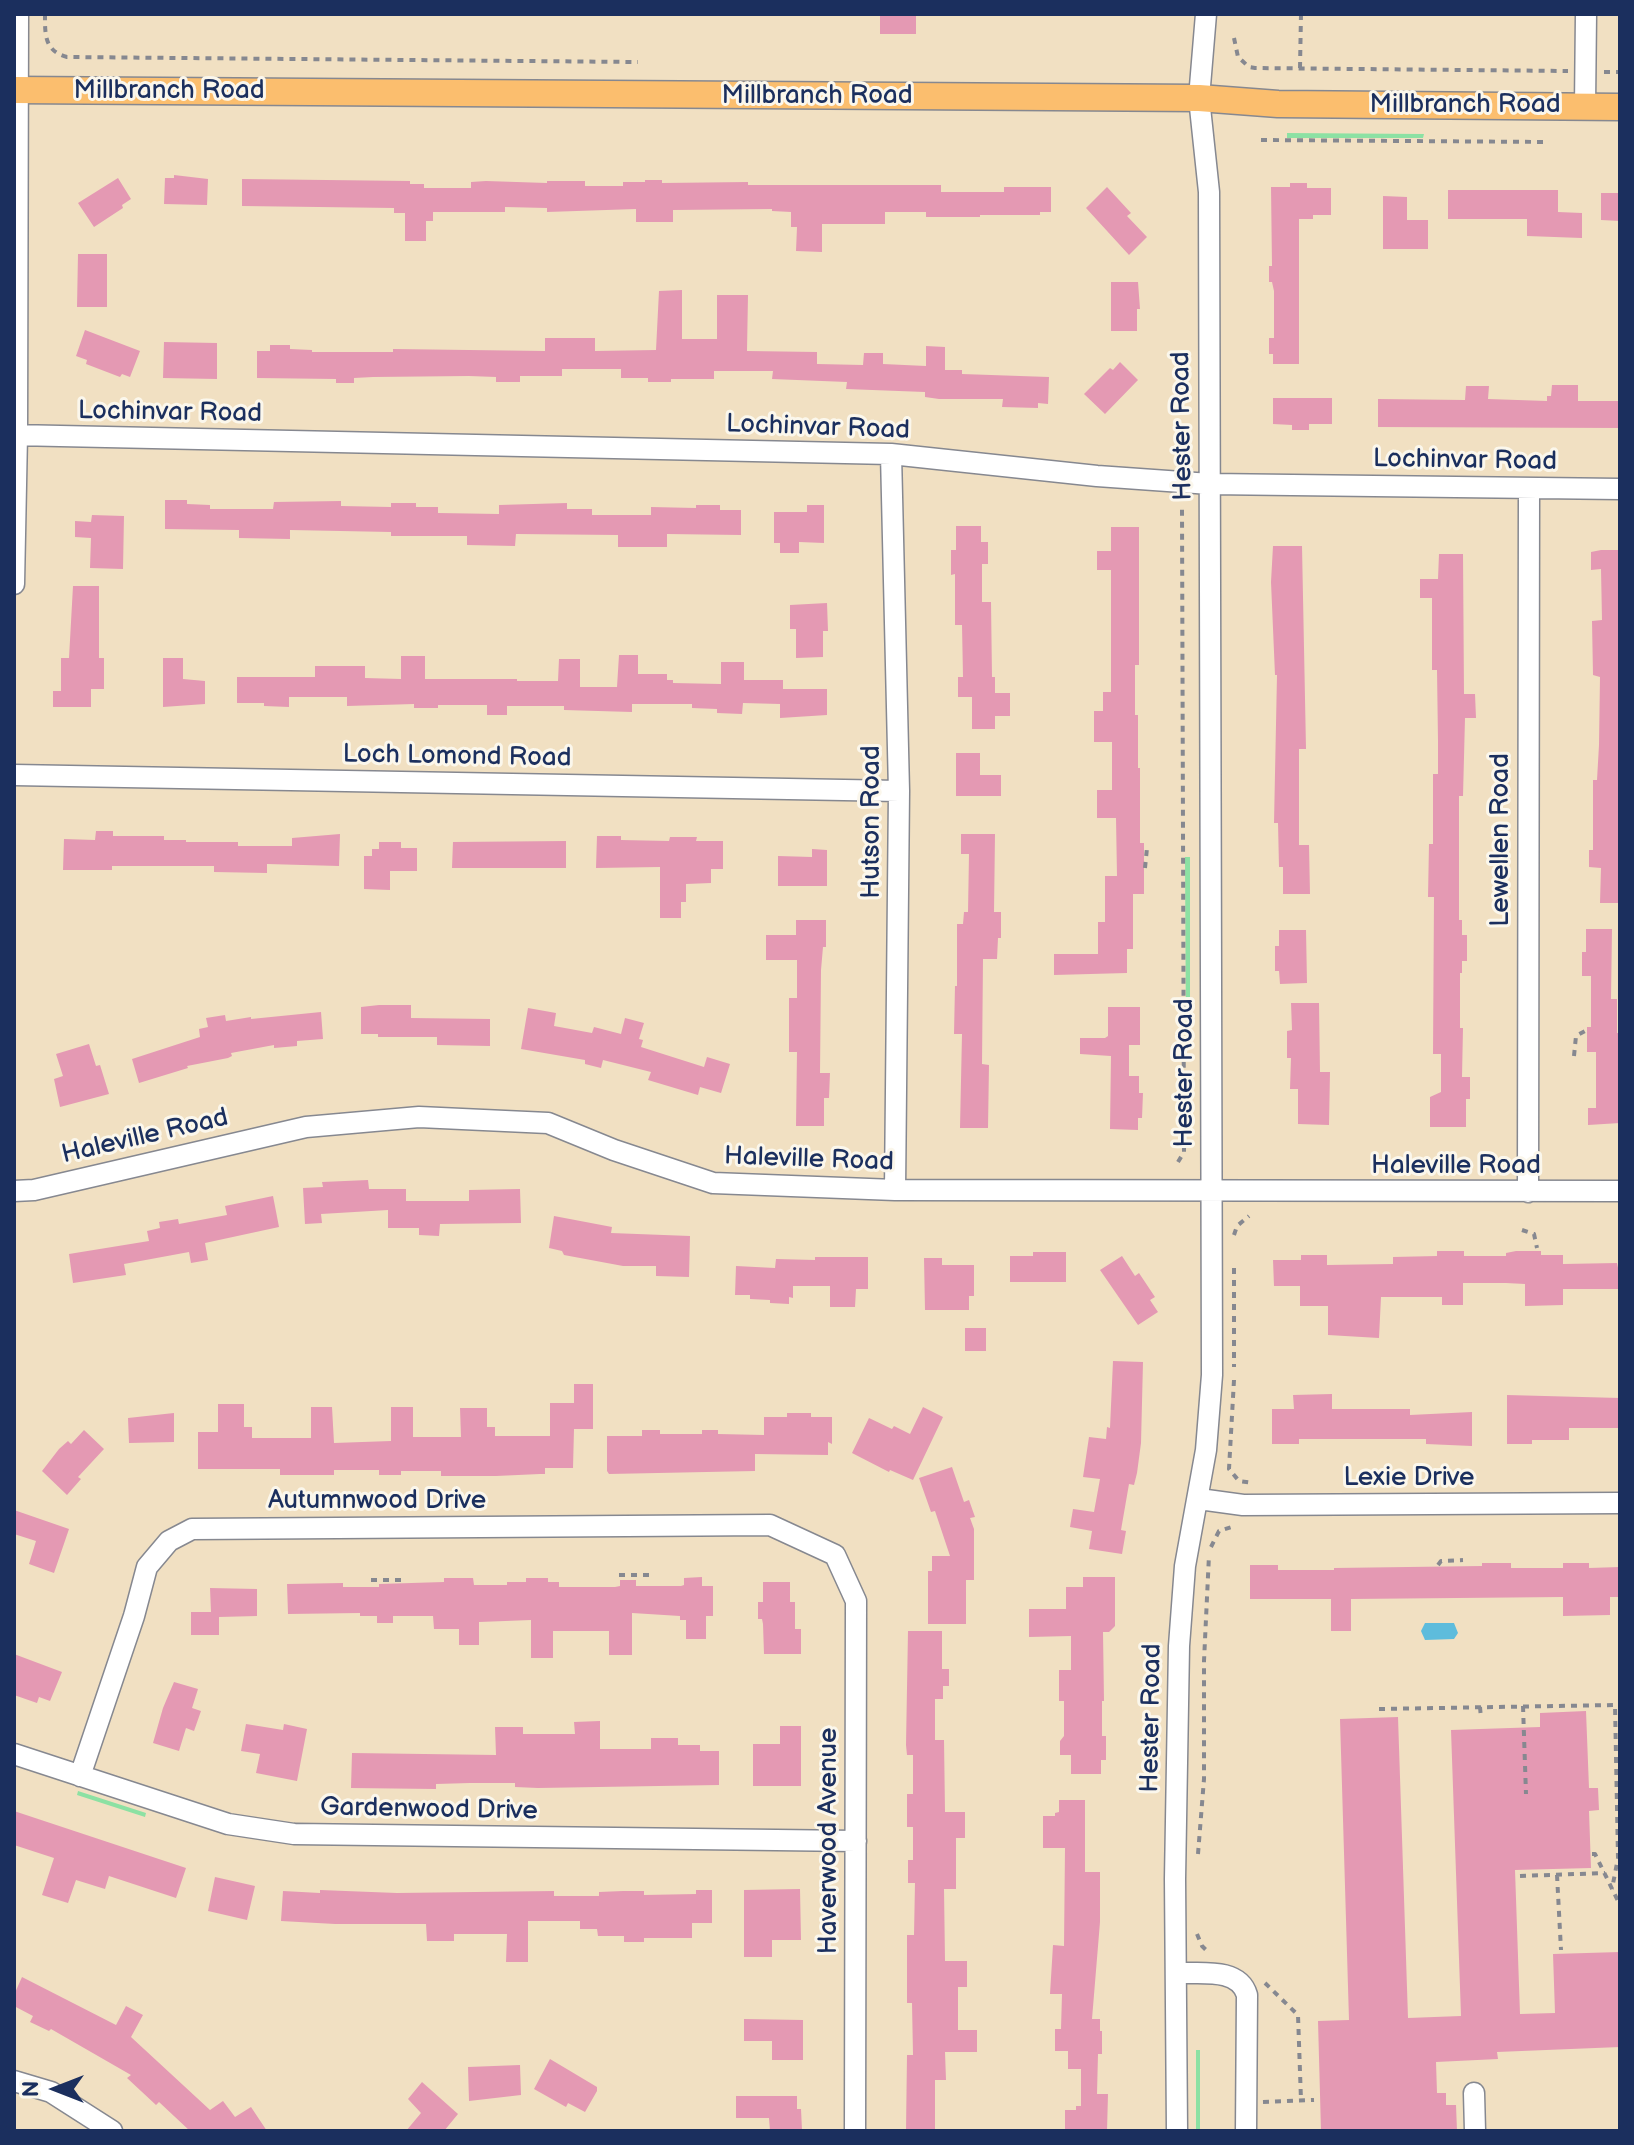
<!DOCTYPE html>
<html>
<head>
<meta charset="utf-8">
<style>
  body { margin:0 }
  #map { position:relative; width:1634px; height:2145px; overflow:hidden; background:#f1e0c2; font-family:"Balsamiq Sans",sans-serif }
  canvas { display:block }
  .frame { position:absolute; inset:0; border:16px solid #1b2f5e; pointer-events:none }
  .north { position:absolute; left:16px; top:2049px; width:80px; height:80px; -webkit-text-stroke:6px #fbf7ec; paint-order:stroke; rotate:270deg; font-size:22px; font-weight:700; line-height:32px; text-align:center; color:#1b2f5e }
  .north::after { content:''; display:block; margin:auto; width:28px; height:36px; background:#1b2f5e; clip-path:polygon(50% 0,100% 100%,50% 72%,0 100%) }
</style>
</head>
<body>
<div id="map">
<canvas width="1634" height="2145"></canvas>
<div class="frame"></div>
<div class="north">N</div>
</div>
<script>
const ctx = document.querySelector('canvas').getContext('2d');
ctx.lineJoin = 'round';
function fillPath(path, color) { ctx.fillStyle = color; ctx.fill(path, 'evenodd'); }
function strokePath(path, color, width, dash) { ctx.strokeStyle = color; ctx.lineWidth = width; ctx.lineCap = dash ? 'butt' : 'round'; ctx.setLineDash(dash || []); ctx.stroke(path); }
function write(font, color, halo, rows, align = 'center') {
  ctx.font = font + ' "Balsamiq Sans",sans-serif'; ctx.lineWidth = 6; ctx.setLineDash([]); ctx.textBaseline = 'middle'; ctx.strokeStyle = halo; ctx.fillStyle = color; for (const [text, x, y, turn = 0] of rows) {
    ctx.save(); ctx.translate(x, y); ctx.rotate((+turn || 0) * Math.PI / 180); ctx.textAlign = isNaN(turn) ? turn : align; if (halo) ctx.strokeText(text, 0, 0); ctx.fillText(text, 0, 0); ctx.restore();
  }
}
fillPath(new Path2D(`
  M1287 133 1424 134 1423 138H1287Z
  M1185 857H1190V1038H1186Z
  M78 1791 146 1813 145 1817 77 1795Z
  M1196 2050H1200V2131H1196Z`), '#8ce1a3');
fillPath(new Path2D(`
  M1425 1623H1454L1458 1633 1454 1639 1425 1640 1421 1631Z`), '#5ebcdc');
fillPath(new Path2D(`
  M880 14H916V34H880Z
  M174 175 208 179 207 205 164 204 165 178H174Z
  M118 178 131 199 122 205 123 208 94 227 78 203Z
  M242 179 410 181V184H424V188H471V182L486 181 547 183V181H585V186H623V182H645V180H662V183L748 182V185H941V192H1004V187H1051V212H1040V215H980V217H926V212H885V224H822V252L796 251 797 227H791V212L772 211V209L673 210V222H636V209L547 212V208L505 207V212H433V221H426V241H405V213H394V208L242 206Z
  M1290 183H1307V188H1331V215H1313V219H1299V364H1273V354H1269V338H1274V291L1272 282H1269V266H1272L1271 187H1290Z
  M1107 187 1131 213 1127 216 1147 237 1129 255 1086 208Z
  M1448 190H1558V212L1582 213V238L1527 236V219H1448Z
  M1601 193H1620V221L1601 220Z
  M1383 196 1407 197V220H1428V249H1383Z
  M78 254H107V307H77Z
  M1111 282H1138L1140 309H1137V331H1111Z
  M682 290V339H717V295H748L747 351 817 352V364L863 365 864 353H883V364L926 366V346L945 347V370H962V374L1049 377 1048 404 1038 403V408L1002 407 1003 399H939L925 397V392L846 389 847 382 772 379 773 371H714V379H671V382H648V378H621V369H562V376H520V382H496V377L469 376 373 377 354 378V383H336V379L257 378V351H270V345H290V349L312 350V352H393V349L545 351V338H595V351L656 350 659 291Z
  M85 330 140 351 130 377 122 374 120 377 86 364 87 360 76 356Z
  M164 342 217 343V379L163 378Z
  M1120 362 1138 380 1105 414 1084 394 1110 368 1113 370Z
  M1552 385H1578V401H1620V428L1378 427V399L1465 400 1466 386H1489L1488 399 1547 401V396H1551Z
  M1273 398H1332V424H1309V430H1292V425L1273 424Z
  M165 500H187V504L210 505V509H273L274 502 341 501V506L391 507V503H416V507H438V513L499 514V505L567 503V509H592V515H651V507L696 508V505H720V510H741V535L667 534V547H618V535L516 534 515 546 467 545V536H391V532L290 530V539L239 538V530L165 529Z
  M807 505H824V543L799 542V553H780V543H774V512H807Z
  M92 515 124 516 123 569 90 568 91 538 75 537V521L91 522Z
  M956 526H981V542H988V564H982V602H991L992 677H995V693H1010V716H995V729H972V697H958V677H963L962 625H955V574L951 575V550H956Z
  M1111 527H1139V665H1135V715H1138V768H1140V843H1144V894H1133V949H1127V973L1054 975V954H1098V922H1105V876H1117L1116 818H1097V790H1112V742H1094V711H1103V692H1111V570H1097V551H1111Z
  M1273 546H1302L1306 749H1299V845H1309L1310 894H1283V867H1279L1278 823H1274L1277 675H1275L1271 582Z
  M1601 550H1620V903H1600L1601 868 1589 867V850H1593V780H1597L1599 745 1600 677 1593 675 1592 621 1602 620 1601 569 1591 570V552Z
  M1439 554H1463L1464 694H1475L1476 718H1465L1463 796H1459V920H1462V935H1467V961H1462V973H1460V1028H1463L1462 1077H1470V1099H1466V1127H1430V1097L1441 1092V1054H1433L1434 897H1428L1429 844H1433V774H1438V741L1437 670H1432V598H1420V579H1438Z
  M73 586H99V658H104V689H91V707H53V691H61V658H69Z
  M827 603 828 631H823V657L796 658V629H790V605Z
  M619 655H638V674H667V680H673V683L721 684V662H744V680H783V689H827V715L780 718V704L743 703 742 714 717 713V709L692 708V704H632V712L564 710V706H507V715H487V705H438V708H414V704L347 706V697H289V707L264 706V703H237V677H315V666H365V678L401 679V656H425V679H517V681H558L559 659H580V687H617Z
  M163 658H183V679L205 681V704L163 707Z
  M956 753H980V775H1001V796H956Z
  M96 831H113V836H164V840H186V842H238V846H292V838L340 834 339 866 267 864V873L214 872V866H112V870H63L64 839 95 840Z
  M961 834H995L994 912H1001V938H998L997 959H983L982 1064 989 1065 988 1128H960L962 1034H954L955 986H957V924H963L964 912H968L969 854H961Z
  M597 836H621V840L669 841 670 837H697L696 841H723V869H711V883L686 884V902H681V918H660V867L596 868Z
  M566 841V868H452L453 842Z
  M379 842H401V848H417V871H390V890L364 889V856H372V849H379Z
  M812 849 827 850V886H778V856L812 857Z
  M796 920H826V947H823L821 970 820 1073H830L829 1098H824V1126H796L797 1052H789V998H797V960H766V935H796Z
  M1586 929H1612L1611 999H1617V1033H1620V1123L1588 1125V1108H1596V1052H1587V1027H1591V976H1582V952H1586Z
  M1279 930H1306L1307 983 1280 984 1279 971H1275V946H1279Z
  M1291 1003H1319L1320 1072H1330L1329 1125 1298 1124V1089H1290L1291 1058H1287V1031L1292 1030Z
  M379 1005H411V1018L490 1019V1046L437 1045V1037H378V1034H361V1007Z
  M1108 1007H1140V1045H1129V1076H1139V1093H1143L1142 1118H1138V1130L1110 1129 1111 1056 1080 1054V1038H1105L1108 1036Z
  M528 1008 556 1013 554 1026 592 1033 594 1027 621 1034 625 1018 644 1023 639 1039 643 1040 641 1047 704 1067 707 1057 730 1064 721 1093 700 1087 698 1095 648 1080 651 1072 603 1060 601 1068 585 1064V1060L521 1049Z
  M321 1012 323 1039 297 1041V1046L274 1048V1045L231 1053 232 1056 228 1058 187 1066 188 1068 139 1083 132 1059 200 1037 199 1029 208 1027 206 1018 225 1015 226 1021 251 1017V1019Z
  M89 1044 96 1066 100 1065 109 1094 60 1107 54 1079 63 1076 56 1054Z
  M368 1180 369 1189H406V1201H469V1190L520 1189 521 1223 440 1224 439 1236 419 1235V1228H388V1210L321 1214 322 1223 305 1224 303 1188 323 1187 322 1182Z
  M273 1196 279 1227 205 1243 208 1260 191 1263 189 1252 124 1264 126 1275 73 1283 69 1254 149 1241 147 1231 160 1228 159 1222 178 1219 179 1224 227 1215 225 1206Z
  M554 1216 612 1227 611 1233 690 1236 689 1277 656 1276V1266H623L564 1255 562 1251 549 1248Z
  M1437 1251H1464V1256H1506V1253L1516 1251H1541V1255H1563V1264L1617 1263 1618 1268H1620V1289H1563V1305L1525 1306V1284L1506 1283H1463V1305H1442V1297H1381L1379 1338 1328 1335V1306H1300V1286H1274L1273 1260H1301V1255H1327V1265L1393 1264V1257L1437 1256Z
  M1033 1252H1066V1282H1010V1256H1033Z
  M1122 1256 1135 1276 1139 1273 1155 1297 1150 1300 1158 1312 1138 1325 1100 1270Z
  M815 1257H868V1289H856L855 1307H830V1286H793V1298L789 1297V1304L770 1303V1300L750 1299V1295H735L736 1266 775 1268 776 1259 815 1260Z
  M924 1258H942V1265H974V1296H969V1310H925Z
  M965 1328H986V1351H965Z
  M1113 1361 1143 1362 1141 1443 1137 1473 1134 1485 1129 1484 1121 1530 1126 1531 1122 1554 1089 1549 1092 1531 1070 1527 1073 1509 1094 1512 1100 1479 1083 1477 1089 1437 1106 1439 1107 1427 1110 1428Z
  M574 1384H593V1429H574L573 1468H545V1474H540L496 1476H441V1471H401V1475H379V1470H334V1475H280V1469H198V1432H218V1404H244V1427H252V1438H311V1407H332L334 1443 391 1441V1407H413V1437H461L460 1408H487V1427H495V1436H550V1403H574Z
  M1332 1394V1409H1410V1415L1472 1412V1446L1426 1444V1439H1299V1444H1272V1409H1294L1293 1395Z
  M1507 1395 1620 1398V1428H1569V1440H1532V1444H1507Z
  M923 1407 943 1417 913 1480 890 1470 889 1472 852 1453 869 1418 892 1429 894 1426 910 1434Z
  M174 1413V1442L129 1443 128 1418Z
  M787 1413H811V1417H832V1444L828 1442V1455L755 1454V1471L609 1474 607 1471V1436H642V1430H660V1434H702V1430H718V1434L764 1435V1417H787Z
  M84 1430 104 1449 78 1477 81 1479 67 1495 42 1471 59 1449 68 1441 71 1444Z
  M952 1467 964 1502 969 1500 975 1517 970 1518 974 1529V1580H966V1624H928V1571H932V1556H950L935 1511 931 1512 919 1478Z
  M14 1510 69 1529 54 1573 29 1564 36 1541 14 1534Z
  M1482 1563H1511V1568H1563V1563H1589V1568L1620 1567V1597H1610V1615L1563 1616V1597L1351 1599V1631H1331V1599H1250V1565H1278V1570H1334V1568L1482 1566Z
  M702 1577V1586H713V1616H706V1639H686V1620H680V1616L632 1613V1655H609V1631H553V1658H531V1620L479 1622V1645H459V1629H434L433 1616H393V1623H377V1616H360V1613L288 1614 287 1584 343 1583V1587H379V1584L444 1582V1578H473L474 1585H507V1582H526V1578H548V1582H559V1587H615L620 1586V1580H636V1586H681L684 1585V1578Z
  M1083 1577H1115V1626L1109 1632H1103L1104 1701H1102V1736H1106V1760H1101V1774H1071V1755H1060V1741L1064 1736V1701H1059V1670H1071V1636L1029 1637V1609H1066V1587H1083Z
  M763 1582H790V1602H795V1629H801V1654H764L763 1624 762 1619H758V1602H763Z
  M210 1588 257 1589V1616L219 1617V1635H191V1612H211Z
  M908 1631H942V1669H949V1686H943V1699H935V1740H944L945 1812H965V1838H956V1889H944L945 1961H967V1987H958V2030H977V2052H945L946 2080H935V2131H906L907 2055H913L912 2003H907V1935H914L915 1883H908V1860H913V1827H907V1794H913V1755H907L906 1745Z
  M14 1654 62 1672 50 1701 39 1697 37 1703 14 1695Z
  M174 1682 198 1689 192 1708 201 1711 194 1731 186 1728 179 1751 153 1743 163 1708Z
  M1586 1711 1589 1788H1598L1599 1810 1589 1811 1591 1868 1515 1870 1520 2014 1555 2013 1553 1954 1620 1952V2047L1497 2052 1498 2059 1436 2062 1437 2093H1446V2105H1456L1457 2131H1321L1318 2021 1349 2020 1340 1719 1398 1717 1408 2018 1461 2016 1451 1730 1540 1727V1713Z
  M600 1721V1749H651V1738H678V1745H700V1751H719V1785L538 1788 515 1787V1783H470L436 1784V1789L351 1788 352 1753 496 1755 495 1727H523V1734H575L574 1722Z
  M246 1724 283 1730 284 1724 307 1729 297 1781 256 1773 260 1754 241 1751Z
  M780 1726H801V1786H753V1744H780Z
  M1059 1800H1085V1872H1100V1922L1092 2019H1100V2031H1102V2054H1098L1097 2094H1108L1107 2131H1065V2110H1076V2106H1081V2069H1068V2051H1055V2029H1061L1062 1994H1050L1053 1945 1064 1946 1065 1848H1043V1816H1055V1813L1059 1812Z
  M14 1811 186 1868 176 1898 109 1876 105 1889 76 1880 68 1903 42 1895 54 1858 14 1845Z
  M215 1877 255 1886 247 1920 208 1911Z
  M800 1889 801 1940H772V1957H744V1890Z
  M320 1890 397 1893 554 1891V1896H599V1892L623 1891H644V1895L696 1894V1890H712V1923H692V1938H644V1942H624V1936H598L597 1929H580V1921H528V1962H506L507 1934H454V1941H427L426 1924H335L281 1921 283 1891 320 1893Z
  M22 1977 116 2025 126 2006 143 2015 131 2037 210 2110 223 2101 235 2117 251 2107 267 2131H190L159 2102 156 2105 127 2078 131 2075 51 2029 49 2031 30 2022 33 2016 14 2006V1995Z
  M744 2019 803 2020V2060H772V2041H744Z
  M550 2059 597 2087V2091L585 2112 568 2103 566 2107 534 2089Z
  M520 2065 521 2095 469 2101 468 2067Z
  M422 2082 458 2114 444 2131H406L421 2113 408 2099Z
  M736 2096H797V2109H801L802 2130 770 2131 769 2118H736Z`), '#e499b3');
const minor = new Path2D(`
  M1585 106 1586 14
  M14 435 891 454 1097 476 1210 484 1620 489
  M891 454 899 791 895 1190
  M14 584 17 435 18 14
  M14 775 899 791
  M14 1191 34 1190 306 1127 419 1117 548 1123 614 1150 713 1183 895 1190 1620 1191
  M1528 1192 1529 488
  M1199 1499 1243 1505 1620 1503
  M14 1754 228 1824 294 1834 856 1841
  M80 1776 134 1616 147 1567 169 1541 192 1529 770 1525 835 1555 856 1601 855 2131
  M1177 1973C1200 1974 1239 1967 1247 1995L1246 2131
  M14 2081 51 2092 112 2131
  M1474 2093 1475 2131
  M1177 2131 1175 1879 1179 1646 1185 1566 1206 1450 1212 1375 1209 192 1199 98 1206 14`);
const major = new Path2D(`
  M14 90 1199 98 1278 104 1620 107`);
strokePath(minor, '#868890', 23);
strokePath(major, '#868890', 29);
strokePath(new Path2D(`
  M45 14C45 34 44 51 67 57L638 62
  M1234 38 1238 57 1249 67 1255 68 1568 71
  M1300 68 1301 14
  M1604 72H1620
  M1261 140 1549 142
  M1145 868 1147 848
  M1574 1056 1576 1036 1585 1031
  M1178 1162 1184 1152 1182 509
  M1522 1230 1534 1234 1537 1248
  M1234 1235 1237 1226 1249 1216
  M1234 1268V1367
  M1234 1380 1229 1469 1239 1481 1253 1483
  M1211 1547 1219 1531 1235 1526
  M1438 1565 1441 1561 1463 1560
  M619 1575H650
  M371 1580H403
  M1523 1706 1526 1794
  M1480 1707 1481 1718
  M1379 1709 1615 1705 1618 1858 1612 1889
  M1198 1854 1204 1779V1661L1209 1555
  M1592 1854H1595L1620 1905
  M1557 1875 1561 1950
  M1520 1876 1605 1873
  M1197 1934 1202 1946 1209 1953
  M1265 1983 1298 2015 1301 2100
  M1263 2102 1314 2100`), '#868890', 4, [6, 6]);
strokePath(minor, '#fff', 20);
strokePath(major, '#fbbe6e', 26);
write('26px', '#1b2f5e', '#fbf7ec', [
  ["Millbranch Road",169,91],
  ["Millbranch Road",817,96],
  ["Millbranch Road",1465,105],
  ["Lochinvar Road",170,413,1],
  ["Hester Road",1183,426,-91],
  ["Lochinvar Road",818,428,2],
  ["Lochinvar Road",1465,461,1],
  ["Loch Lomond Road",457,757,1],
  ["Hutson Road",872,822,-90],
  ["Lewellen Road",1501,840,-90],
  ["Hester Road",1185,1073,-90],
  ["Haleville Road",145,1137,-13],
  ["Haleville Road",809,1160,2],
  ["Haleville Road",1456,1166],
  ["Lexie Drive",1409,1478],
  ["Autumnwood Drive",377,1501],
  ["Hester Road",1152,1718,-89],
  ["Gardenwood Drive",429,1810,1],
  ["Haverwood Avenue",829,1841,-90]
]);
</script>
</body>
</html>
